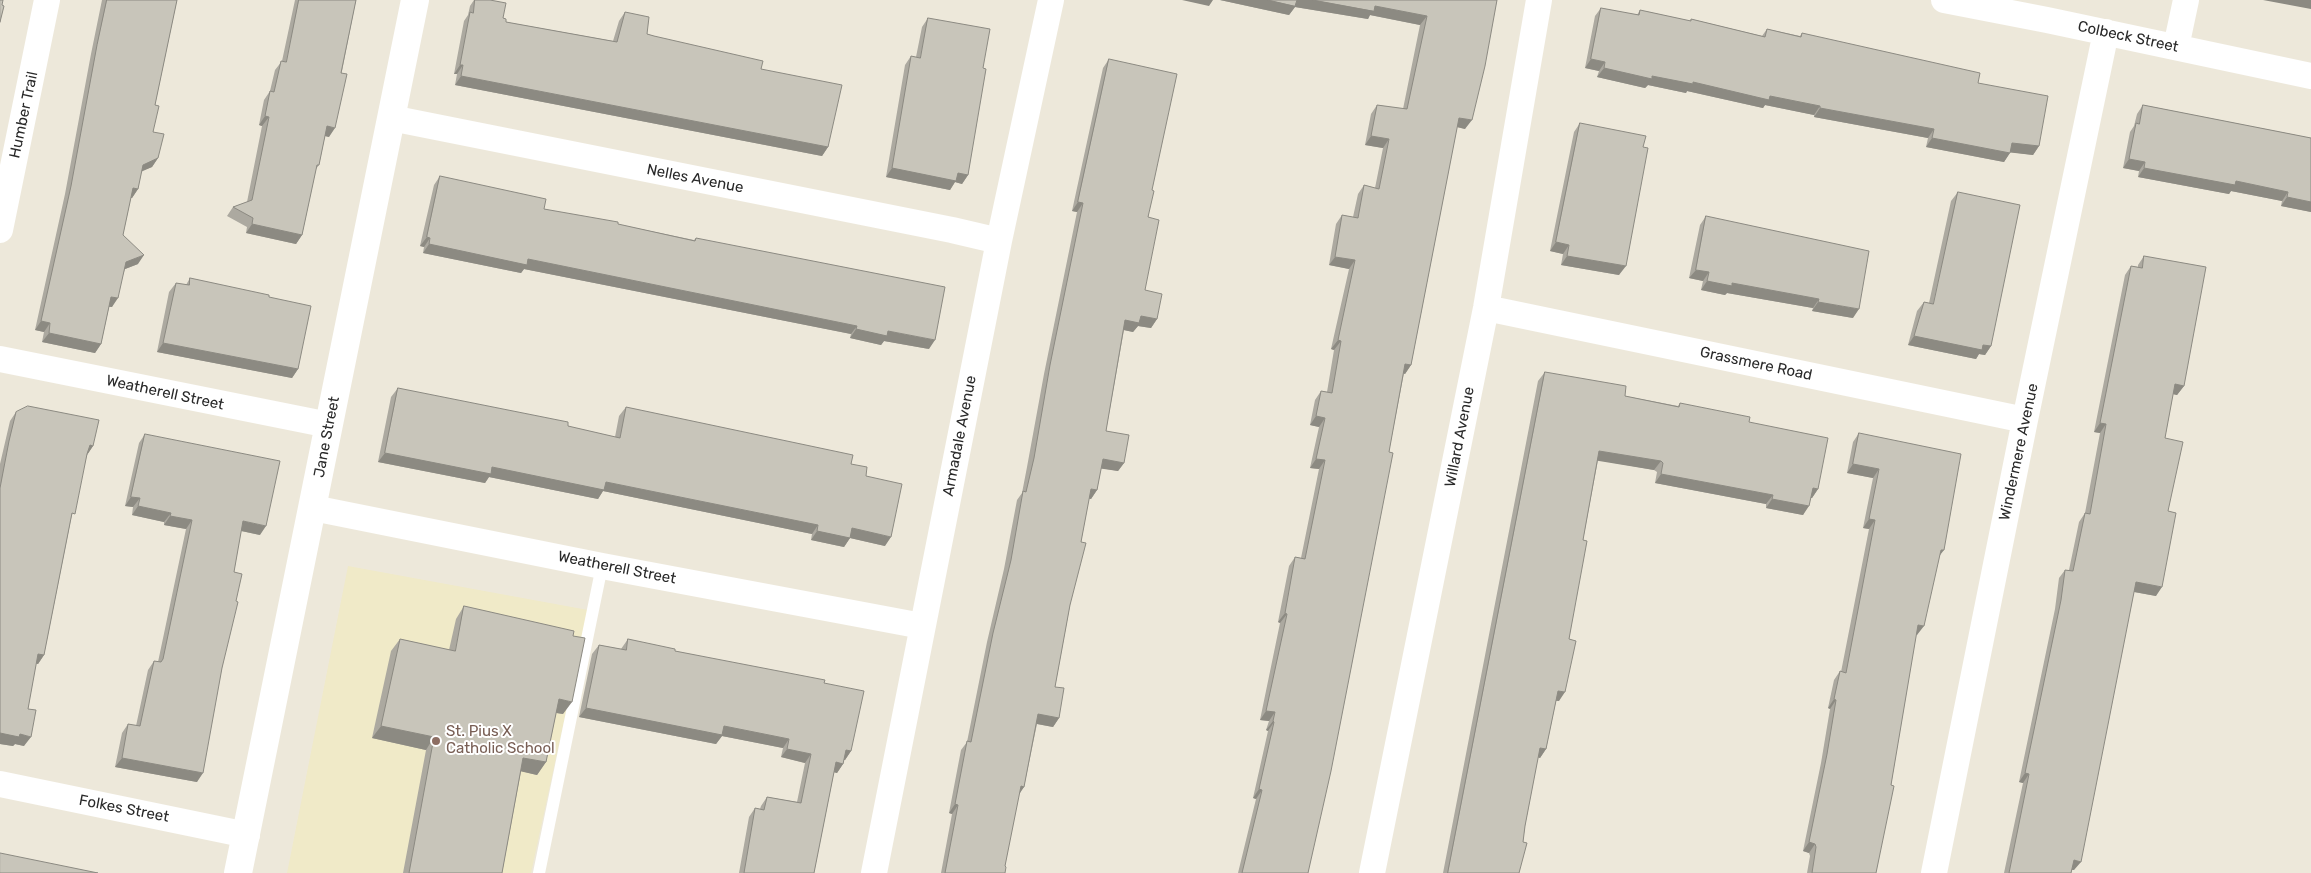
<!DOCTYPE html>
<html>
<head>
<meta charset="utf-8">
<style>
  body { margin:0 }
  canvas { display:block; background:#ede8da }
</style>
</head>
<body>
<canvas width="2311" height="873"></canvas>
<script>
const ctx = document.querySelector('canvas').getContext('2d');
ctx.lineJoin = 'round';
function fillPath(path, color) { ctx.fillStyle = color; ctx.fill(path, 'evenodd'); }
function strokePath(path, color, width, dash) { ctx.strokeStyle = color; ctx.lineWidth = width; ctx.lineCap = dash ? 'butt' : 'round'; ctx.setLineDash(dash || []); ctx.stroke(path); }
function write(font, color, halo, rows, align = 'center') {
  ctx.font = font + ' Rubik,sans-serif'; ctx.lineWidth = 4; ctx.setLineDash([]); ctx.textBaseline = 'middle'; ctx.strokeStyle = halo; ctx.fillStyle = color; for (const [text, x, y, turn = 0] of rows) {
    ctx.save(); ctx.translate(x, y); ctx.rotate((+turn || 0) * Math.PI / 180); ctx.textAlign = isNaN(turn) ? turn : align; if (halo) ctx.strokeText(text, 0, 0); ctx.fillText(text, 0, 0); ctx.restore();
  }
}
fillPath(new Path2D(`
  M348 566 588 610 531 873H287Z`), '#f0eac8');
strokePath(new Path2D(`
  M539 873 602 566`), '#fff', 12);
strokePath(new Path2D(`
  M1944 0 2047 20 2311 76
  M2176 47 2186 0
  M391 118 952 230 999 241
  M0 230 47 0
  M1486 308 2025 420
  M0 359 329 425
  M313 508 602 566 922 626
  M0 784 247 835
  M874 873 999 241 1051 0
  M1372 873 1486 308 1539 0
  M1934 873 2025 420 2106 32`), '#fff', 26);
strokePath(new Path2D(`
  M238 873 415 0`), '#fff', 28);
fillPath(new Path2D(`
  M102 0H177L155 105 153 132 158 158 152 167 141 171 138 189 132 198 131 197 123 235 138 264 125 269 112 307H109L101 344 95 353 42 342 44 332 35 330 65 194 91 54Z
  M295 0H356L329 137 325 136 319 165 316 169 302 235 296 244 246 233 247 227 227 216 233 207 247 202 262 126 259 125 264 100 270 91 275 70 282 61Z
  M474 0H475L503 18 506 22 613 41 619 21 625 12 647 34 654 36 761 69 828 147 822 156 455 85 457 74H454L464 21 468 15 470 6Z
  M1220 0H1497L1465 129 1457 127 1411 365 1405 374 1404 373 1308 873H1238L1256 799 1253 798 1268 731 1266 730 1269 721 1260 720 1280 623 1278 622 1289 566 1295 557 1301 558 1319 469 1310 468 1319 427 1310 425 1315 400 1321 391 1327 392 1334 350 1331 349 1349 269 1329 265 1336 224 1342 215 1353 217 1358 194 1364 185 1375 188 1383 148 1365 145 1371 114 1377 105 1403 109 1420 25 1370 15 1368 19 1295 7 1289 15Z
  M1601 8 1637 15 1640 10 1690 21 1691 19 1762 36 1767 29 1800 36 1802 33 1978 83 2039 146 2033 155 2010 152 2004 162 1926 147 1928 138 1814 117V115L1765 105 1763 108 1687 91 1686 93 1648 85 1645 88 1597 77 1599 71 1585 68 1595 16Z
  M928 18 983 68 968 175 962 184 955 182 950 190 886 177 905 65 911 56 916 57 922 27Z
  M1109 59 1152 190 1148 217 1145 290 1157 319 1151 328 1138 326 1133 332 1124 330 1106 431 1124 463 1118 471 1101 468 1097 490 1091 499 1089 498 1081 542 1070 605 1055 687 1059 718 1053 727 1037 724 1024 787 1019 793 1005 866V873H941L952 814 949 813 961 750 967 742 987 642 1004 569 1017 500 1022 493 1027 467 1044 374 1077 212 1072 211 1103 68Z
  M2143 105 2311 138V212L2281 206 2282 201 2231 191 2229 194 2138 177 2139 171 2123 168 2130 132 2134 126 2137 114Z
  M1580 123 1643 147 1619 275 1561 265 1563 254 1550 251 1574 132Z
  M440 176 544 209 694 240 696 238 929 349 884 341 881 345 850 338 851 334 524 269 521 273 423 253 424 247 420 246 434 185Z
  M1958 192 1991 346 1985 355 1979 354 1976 359 1908 345 1917 311 1924 302 1929 303 1951 201Z
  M1706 216 1853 318 1812 311 1813 308 1727 293 1725 295 1701 290 1703 281 1689 278 1700 225Z
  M2144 256 2184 386 2177 395 2173 394 2165 438 2168 511 2156 596 2134 592 2074 870H2072L2071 873H2004L2023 783 2019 782 2055 609 2059 578 2065 570H2069L2079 522 2085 513 2100 433 2094 432 2125 275 2131 266 2138 267V265Z
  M190 278 269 297 298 369 292 378 157 352 169 292 176 283 186 285Z
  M1545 372 1625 396 1678 406 1680 403 1749 422 1818 489 1812 498H1811L1803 515 1766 508V504L1655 483 1657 472 1654 470 1598 460 1583 540 1569 639 1559 701H1556L1546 749 1540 758 1538 757 1525 826 1519 873H1443L1538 381Z
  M398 388 615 437 619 416 626 407 851 464 866 476 885 546 850 538 844 547 811 540 812 534 603 491 598 499 489 477 485 483 378 462 391 397Z
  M16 412 93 446 87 455 71 519 44 655 38 664 36 663 28 709 24 746 15 744 13 746 0 744V464L10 421Z
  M1859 433 1939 557 1917 635 1916 634 1891 785 1876 873H1807L1810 856 1809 853 1803 851 1821 763 1830 709 1828 708 1834 680 1840 671 1841 672 1869 529 1863 528 1873 478 1847 473 1853 442Z
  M145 434 260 535 241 531 234 572 222 668 197 782 115 767 122 733 128 724 136 726 148 670 154 661 158 662 186 529 164 525V522L132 515 133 507 125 506 139 443Z
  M464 606 573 636 563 714 556 713 546 762 537 775 521 771 502 873H403L426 750 372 738 391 651 400 639 449 650 456 619Z
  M628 639 675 651 824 683 851 751 845 760H844L843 764 837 773 834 772 814 873H739L749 817 755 808 760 809 761 806 767 797 797 802 805 763 781 757 783 748 722 736 716 744 579 717 592 654 599 645 621 649Z`), '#aca9a0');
fillPath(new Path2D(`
  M1182 0H1213L1209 6Z
  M1220 0H1313L1375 6 1427 16 1420 25 1370 15 1368 19 1295 7 1289 15Z
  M2263 0H2311V9Z
  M1591 59 1605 62 1599 71 1585 68Z
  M460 65H463L457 74H454Z
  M1604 68 1693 82 1770 96 1820 106 1814 115 1765 105 1763 108 1687 91 1686 93 1648 85 1645 88 1597 77Z
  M461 76 828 147 822 156 455 85Z
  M1820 108 1934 129 1928 138 1814 117Z
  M265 116 269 117 262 126 259 125Z
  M1459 118 1472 120 1465 129 1453 126Z
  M327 126 335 128 329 137 321 135Z
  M1371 136 1389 139 1383 148 1365 145Z
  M1932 138 2010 153 2004 162 1926 147Z
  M2012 143 2039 146 2033 155 2006 152Z
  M158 158 152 167 136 174 143 165Z
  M2129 159 2145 162 2139 171 2123 168Z
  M892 168 958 173 968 175 962 184 955 182 950 190 886 177Z
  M2144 168 2236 181 2288 192 2282 201 2231 191 2229 194 2138 177Z
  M133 188 138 189 132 198 127 197Z
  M2287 197 2311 202V212L2281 206Z
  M1078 202 1083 203 1077 212 1072 211Z
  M252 224 302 235 296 244 246 233Z
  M427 237 430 238 424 247 420 246Z
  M1556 242 1569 245 1563 254 1550 251Z
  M429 244 528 259 857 326 851 334 524 269 521 273 423 253Z
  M144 255 138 264 120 271 126 262Z
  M1567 256 1626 266 1619 275 1561 265Z
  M1335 257 1355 260 1349 269 1329 265Z
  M1696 270 1709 272 1703 281 1689 278Z
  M1707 281 1732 283 1819 299 1813 308 1727 293 1725 295 1701 290Z
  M111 297 118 298 112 307 105 306Z
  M1818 302 1859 309 1853 318 1812 311Z
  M1141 316 1157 319 1151 328 1138 326 1133 332 1119 329 1125 320Z
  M41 321 50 323 44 332 35 330Z
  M856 329 888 331 935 340 929 349 884 341 881 345 850 338Z
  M49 333 101 344 95 353 42 342Z
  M1914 336 1983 345 1991 346 1985 355 1979 354 1976 359 1908 345Z
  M1338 340 1341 341 1334 350 1331 349Z
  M163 343 298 369 292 378 157 352Z
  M1405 364 1411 365 1405 374 1399 372Z
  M2175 384 2184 386 2177 395 2168 393Z
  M1316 416 1325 418 1319 427 1310 425Z
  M2100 423 2106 424 2100 433 2094 432Z
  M90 445 93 446 87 455Z
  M1599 451 1661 461 1654 470 1593 460Z
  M385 453 606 482 818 525 812 534 603 491 598 499 489 477 485 483 378 462Z
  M1103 459 1124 463 1118 471 1097 468Z
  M1316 459 1325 460 1319 469 1310 468Z
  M1853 464 1879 469 1873 478 1847 473Z
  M1661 474 1773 495 1766 504 1655 483Z
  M1813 488 1818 489 1812 498 1806 497Z
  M1091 489 1097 490 1091 499 1085 498Z
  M131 497 140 498 133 507 125 506Z
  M1772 499 1809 506 1803 515 1766 508Z
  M138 506 171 513 164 522 132 515Z
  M170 516 192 520 186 529 164 525Z
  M1869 519 1875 520 1869 529 1863 528Z
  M243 521 266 526 260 535 237 530Z
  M852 528 891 537 885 546 850 538 844 547 811 540 817 531Z
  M1941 550H1944L1937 559Z
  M2136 582 2162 587 2156 596 2129 591Z
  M1285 613 1287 614 1280 623 1278 622Z
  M1918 625 1924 626 1917 635 1912 633Z
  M38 654 44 655 38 664 32 663Z
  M1558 691 1565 692 1559 701 1552 700Z
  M559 699 572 702 563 714 551 712Z
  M1834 699 1836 700 1830 709 1828 708Z
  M586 708 724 726 789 739 783 748 722 736 716 744 579 717Z
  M1266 711 1275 712 1269 721 1260 720Z
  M1038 714 1059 718 1053 727 1032 723Z
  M1273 721 1274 722 1268 731 1266 730Z
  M381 726 434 737 426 750 372 738Z
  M0 733 20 734 31 737 24 746 15 744 13 746 0 744Z
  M1540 748 1546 749 1540 758 1534 756Z
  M787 749 811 754 805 763 781 757Z
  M846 750 851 751 845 760 840 759Z
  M122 758 203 773 197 782 115 767Z
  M523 758 546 762 537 775 515 770Z
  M836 762 843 764 837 773 829 771Z
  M2025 773 2029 774 2023 783 2019 782Z
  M1021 786 1024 787 1018 796Z
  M1259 789 1262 790 1256 799 1253 798Z
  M955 804 958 805 952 814 949 813Z
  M1809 842 1815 844 1809 853 1803 851Z
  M2074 860 2081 862 2074 870 2067 869Z`), '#8c8a82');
const building = new Path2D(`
  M0 0H3L2 5 4 6 0 22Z
  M107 0H177L155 105 159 106 153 132 164 134 158 158 143 165 138 189 133 188 123 235 144 255 126 262 118 298 111 297 101 344 49 333 50 323 41 321 71 186 97 45Z
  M299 0H356L341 73 347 74 335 128 327 126 319 165H317L302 235 252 224 253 218 233 207 252 200 269 117 265 116 270 91 274 92 281 61 286 62Z
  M475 0H490L506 3 503 18 506 19V22L617 42 625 12 649 17 647 34 654 36 763 61 761 69 842 85 828 147 461 76 463 65H460L470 12 473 13Z
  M1268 0H1297L1295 6Z
  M1313 0H1497L1485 66 1472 120 1459 118 1411 365 1405 364 1389 452 1393 453 1331 771 1308 873H1242L1262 790 1259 789 1274 722 1273 721 1275 712 1266 711 1287 614 1285 613 1295 557 1305 559 1325 460 1316 459 1325 418 1316 416 1321 391 1332 393 1341 341 1338 340 1355 260 1335 257 1342 215 1358 218 1364 185 1379 189 1389 139 1371 136 1377 105 1407 109 1427 16 1375 6 1374 11Z
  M1601 8 1639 15 1640 10 1691 21V19L1765 37 1767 29 1801 37 1802 33 1980 73 1978 83 2048 96 2039 146 2012 143 2010 153 1932 138 1934 129 1820 108V106L1770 96 1769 100 1693 82V84L1652 76V79L1604 68 1605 62 1591 59Z
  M928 18 990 29 983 68 986 69 968 175 958 173 956 181 892 168 911 56 920 58Z
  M1109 59 1177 74 1152 190 1154 191 1148 217 1159 220 1145 290 1162 294 1157 319 1141 316 1139 323 1125 320 1106 431 1129 435 1124 463 1103 459 1097 490 1091 489 1081 542 1086 543 1070 605 1055 687 1064 688 1059 718 1038 714 1024 787 1021 786 1005 866 1006 867 1005 873H945L958 805 955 804 967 741 971 742 993 633 1011 560 1023 491 1026 492 1034 458 1050 365 1083 203 1078 202Z
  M2143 105 2311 138V202L2287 197 2288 192 2236 181 2235 185 2144 168 2145 162 2129 159 2136 123 2139 124Z
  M1580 123 1646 136 1643 147 1648 148 1626 266 1567 256 1569 245 1556 242Z
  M440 176 546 199 544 209 618 222V224L695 241 696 238 945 287 935 340 888 331 887 336 856 329 857 326 528 259 527 265 429 244 430 238 427 237Z
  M1958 192 2020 205 1991 346 1983 345 1982 350 1914 336 1924 302 1933 304Z
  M1706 216 1869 251 1859 309 1818 302 1819 299 1732 283V286L1707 281 1709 272 1696 270Z
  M2144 256 2206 267 2184 386 2175 384 2165 438 2183 442 2168 511 2176 513 2162 587 2136 582 2081 862 2074 860 2071 873H2009L2029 774 2025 773 2061 600 2065 570 2073 571 2085 513 2090 514 2106 424 2100 423 2131 266 2142 268Z
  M190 278 269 295V297L311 306 298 369 163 343 176 283 189 285Z
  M1545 372 1626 386 1625 396 1679 407 1680 403 1750 417 1749 422 1828 438 1818 489 1813 488 1809 506 1772 499 1773 495 1661 474 1663 463 1661 461 1599 451 1583 540 1587 541 1569 639 1576 641 1565 692 1558 691 1546 749 1540 748 1525 826 1523 842 1527 843 1519 873H1448Z
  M398 388 568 422V426L620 438 626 407 853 455 851 464 867 467 866 476 902 484 891 537 852 528 850 538 817 531 818 525 606 482 604 490 492 467 491 474 385 453Z
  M28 406 99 420 93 446 90 445 87 454 75 514 72 513 44 655 38 654 28 709 36 710 31 737 20 734 19 737 0 733V488L9 441 16 412Z
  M1859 433 1961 454 1944 550H1941L1924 626 1918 625 1891 785 1894 786 1876 873H1812L1816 847 1815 844 1809 842 1827 754 1836 700 1834 699 1840 671 1846 673 1875 520 1869 519 1879 469 1853 464Z
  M145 434 280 461 266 526 243 521 234 572 242 574 236 601 238 602 222 668 203 773 122 758 128 724 140 726 154 661 161 662 163 659 192 520 170 516 171 513 138 506 140 498 131 497Z
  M464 606 574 631 573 636 585 638 572 702 559 699 546 762 523 758 502 873H409L434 737 381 726 400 639 455 651Z
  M628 639 675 649V651L825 680 824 683 864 691 851 751 846 750 843 764 836 762 814 873H744L755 808 764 810 767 797 801 803 811 754 787 749 789 739 724 726 722 735 586 708 599 645 626 650Z
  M0 853 98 873H0Z`);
fillPath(building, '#c8c5ba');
strokePath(building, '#8c8a82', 1);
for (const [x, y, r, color] of [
  [436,741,5,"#8d6e63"]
]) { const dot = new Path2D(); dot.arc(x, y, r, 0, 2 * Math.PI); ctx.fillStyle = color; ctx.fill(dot); strokePath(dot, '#fff', 2); }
write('15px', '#292929', '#fff', [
  ["Colbeck Street",2128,37,12],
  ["Humber Trail",24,115,-78],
  ["Nelles Avenue",695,179,11],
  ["Grassmere Road",1756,364,12],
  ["Weatherell Street",165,393,12],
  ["Armadale Avenue",960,436,-79],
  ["Jane Street",327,437,-79],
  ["Willard Avenue",1460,437,-79],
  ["Windermere Avenue",2019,452,-78],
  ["Weatherell Street",617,568,11],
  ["Folkes Street",124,809,11]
]);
write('15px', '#785e54', '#fff', [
  ["St. Pius X",446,732],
  ["Catholic School",446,749]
], 'left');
</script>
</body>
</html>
